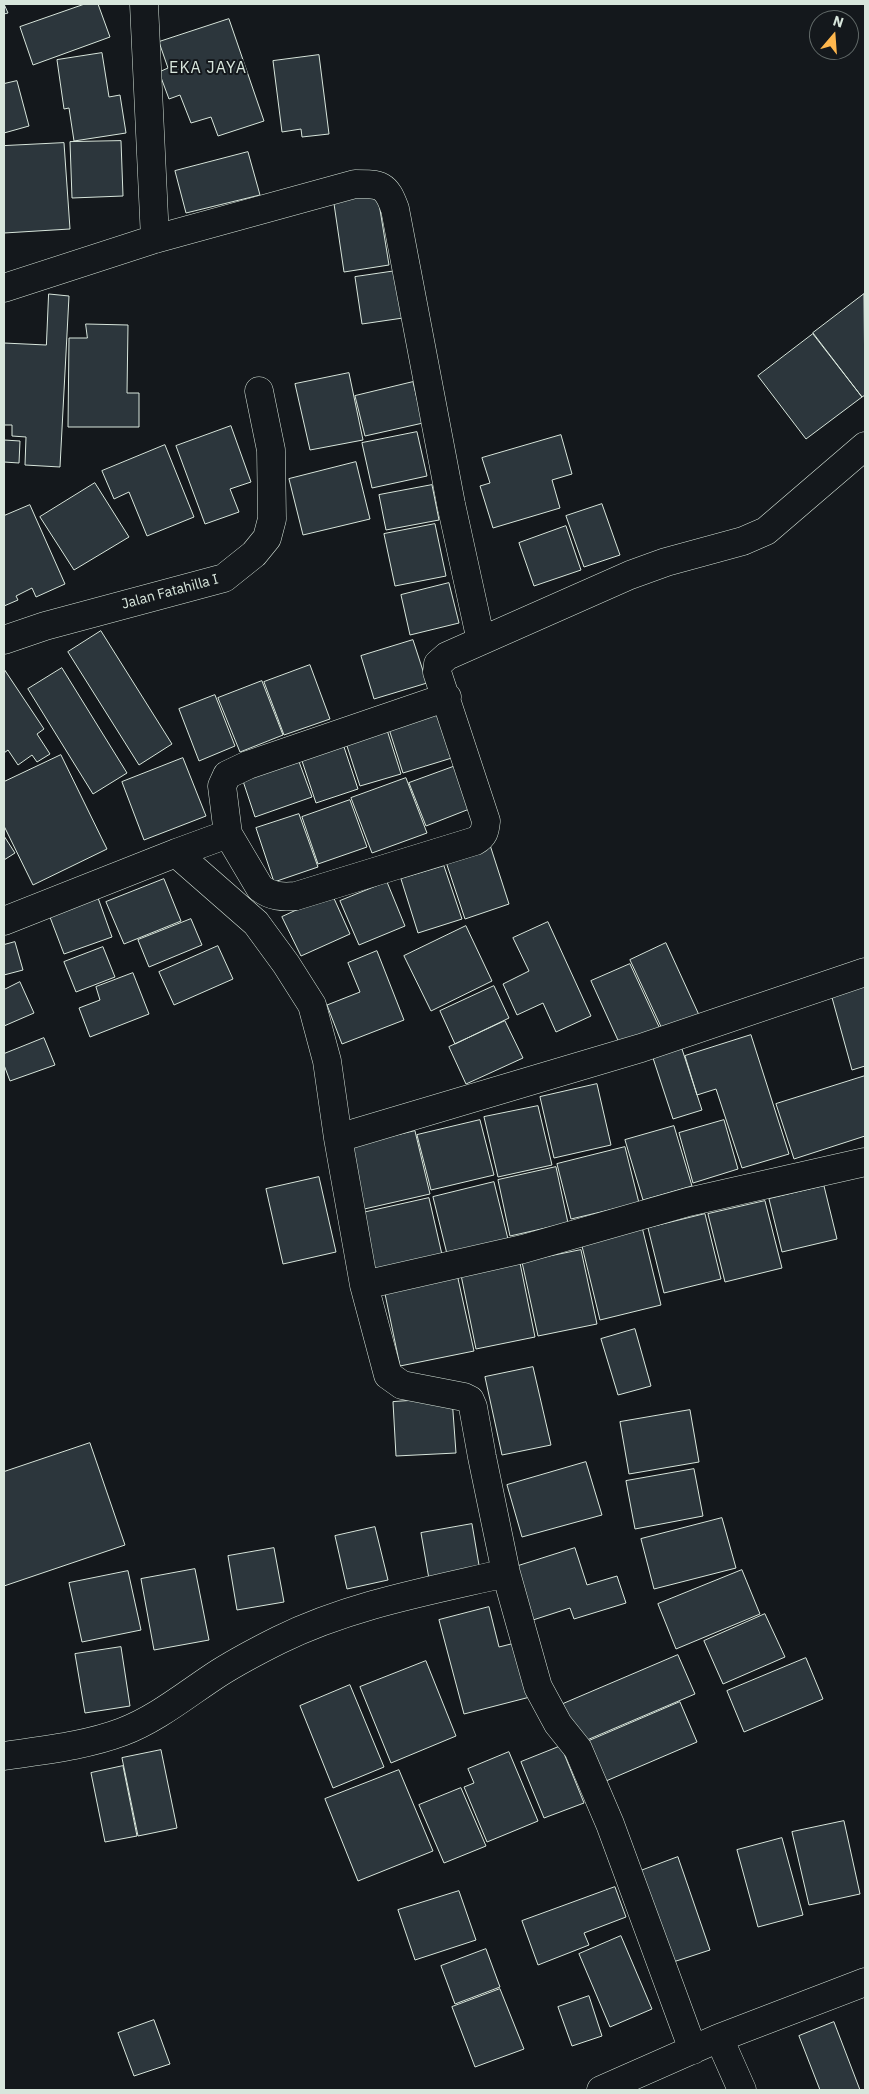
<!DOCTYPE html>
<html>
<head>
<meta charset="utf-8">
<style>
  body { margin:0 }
  #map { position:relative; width:869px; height:2094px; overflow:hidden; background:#14181c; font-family:"IBM Plex Sans",sans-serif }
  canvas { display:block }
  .frame { position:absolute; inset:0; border:5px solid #d8e6dc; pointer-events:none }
  .north { position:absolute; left:809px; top:10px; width:50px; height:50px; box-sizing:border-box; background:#14181c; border:1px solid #626a69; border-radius:50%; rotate:18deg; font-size:14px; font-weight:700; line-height:20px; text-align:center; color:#d8e6dc }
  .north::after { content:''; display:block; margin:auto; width:18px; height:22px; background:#ffb74d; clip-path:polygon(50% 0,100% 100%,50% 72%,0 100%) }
</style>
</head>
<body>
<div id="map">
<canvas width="869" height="2094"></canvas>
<div class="frame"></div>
<div class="north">N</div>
</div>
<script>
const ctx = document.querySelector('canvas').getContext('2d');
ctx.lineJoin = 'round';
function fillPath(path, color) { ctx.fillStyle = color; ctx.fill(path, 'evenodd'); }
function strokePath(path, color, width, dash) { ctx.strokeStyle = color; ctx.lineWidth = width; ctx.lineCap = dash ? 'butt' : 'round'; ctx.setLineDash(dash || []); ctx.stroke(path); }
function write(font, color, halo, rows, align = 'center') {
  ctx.font = font + ' "IBM Plex Sans",sans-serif'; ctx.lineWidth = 4; ctx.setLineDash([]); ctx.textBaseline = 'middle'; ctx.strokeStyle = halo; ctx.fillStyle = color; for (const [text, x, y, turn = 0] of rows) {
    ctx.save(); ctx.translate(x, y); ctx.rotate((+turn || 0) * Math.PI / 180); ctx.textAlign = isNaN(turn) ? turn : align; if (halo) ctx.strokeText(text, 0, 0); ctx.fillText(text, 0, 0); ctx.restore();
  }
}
const building = new Path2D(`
  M4 4 8 13 4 14Z
  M85 4H98L110 37 33 65 20 27Z
  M229 19 264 121 218 136 211 117 191 123 180 95 169 99 159 72 168 68 159 42Z
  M102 53 109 97 120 95 126 133 74 141 69 108 64 109 57 60Z
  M319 55 329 134 302 137 301 129 282 132 273 61Z
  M17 81 29 126 4 133V84Z
  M121 141 123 196 72 198 70 142Z
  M64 143 70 229 4 233V146Z
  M248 152 260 195 186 213 175 171Z
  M377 191 389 265 344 272 333 197Z
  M396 271 403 318 362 324 355 277Z
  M49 294 69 296 60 467 25 465 26 437 12 436V425H4V343L46 345Z
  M864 294 865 395 862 397 813 333Z
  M86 324 128 325 127 393H139V427H68L69 338H87Z
  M813 334 862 397 806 439 758 376Z
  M349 373 363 440 310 450 295 384Z
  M413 382 423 423 365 436 355 396Z
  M231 426 251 482 230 489 239 512 205 524 176 446Z
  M417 432 427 476 372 488 362 443Z
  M561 435 572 474 552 480 560 508 493 528 480 486 490 483 482 458Z
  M4 440 20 441 19 463 4 462Z
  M165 445 194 517 147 536 129 492 114 499 102 471Z
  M356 462 370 519 303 535 289 479Z
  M95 483 129 537 74 570 40 517Z
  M432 485 439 520 386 530 379 495Z
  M602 504 620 555 584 567 566 516Z
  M30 505 65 584 36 597 32 588 16 596 18 600 4 606V516Z
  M435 524 446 576 395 586 384 534Z
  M566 526 581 570 534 586 519 543Z
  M449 583 459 623 410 635 401 595Z
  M101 631 172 744 139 765 68 652Z
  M413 640 427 683 374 699 361 656Z
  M310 665 330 719 284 735 264 682Z
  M62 668 127 773 93 794 28 689Z
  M4 669 44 729 37 734 50 754 37 762 32 755 18 765 8 750 4 753Z
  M262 681 283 735 240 752 218 698Z
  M215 695 235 746 199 761 179 709Z
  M440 713 455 757 403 773 389 729Z
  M387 730 401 774 360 786 346 743Z
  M343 744 358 789 316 803 301 758Z
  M61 755 107 849 33 885 4 826V782Z
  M183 758 206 816 144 840 122 782Z
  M298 759 312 797 255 817 242 778Z
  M461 764 477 806 426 826 409 783Z
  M406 778 427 833 372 853 351 798Z
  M350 800 367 847 318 864 302 817Z
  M299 814 318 867 274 882 256 828Z
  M4 836 15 853 4 860Z
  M490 845 509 904 465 919 445 859Z
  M444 866 462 919 418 933 401 879Z
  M164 879 181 921 124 944 106 902Z
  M387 882 405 926 359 945 340 901Z
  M332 894 350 934 301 956 282 917Z
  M97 895 112 937 64 954 48 912Z
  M191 919 202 945 149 967 138 940Z
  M548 922 591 1016 556 1032 543 1003 517 1015 503 984 529 971 513 938Z
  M466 926 492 981 431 1011 404 956Z
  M15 942 23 970 4 975V945Z
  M666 943 699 1015 663 1031 630 960Z
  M218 946 233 979 174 1005 159 972Z
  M103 947 115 977 76 992 64 962Z
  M377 951 404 1020 342 1044 327 1005 360 992 348 963Z
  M630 964 661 1031 622 1049 591 981Z
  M133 973 149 1014 90 1037 79 1008 100 1000 96 987Z
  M20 982 34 1013 4 1026V990Z
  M865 984V1066L852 1070 831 994Z
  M494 986 509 1018 455 1044 440 1011Z
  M505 1021 523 1058 466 1084 449 1047Z
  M751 1035 789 1154 742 1168 716 1089 697 1095 685 1056Z
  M44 1038 55 1065 10 1081 4 1065V1054Z
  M681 1046 702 1110 673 1119 652 1055Z
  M865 1076V1136L794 1159 776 1104Z
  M597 1084 611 1145 554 1158 540 1097Z
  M538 1106 552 1165 498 1177 484 1117Z
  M480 1120 494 1175 431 1190 417 1135Z
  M724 1120 738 1169 693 1183 679 1133Z
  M674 1126 692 1186 643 1200 625 1140Z
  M415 1131 430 1194 360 1210 344 1148Z
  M625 1147 639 1203 571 1219 557 1164Z
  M556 1167 568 1223 510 1236 498 1180Z
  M319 1177 336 1252 283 1264 266 1189Z
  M494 1182 510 1247 449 1262 433 1197Z
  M824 1186 837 1239 782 1252 769 1199Z
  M429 1198 443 1259 376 1274 362 1213Z
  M765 1201 782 1268 725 1282 708 1214Z
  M705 1214 721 1279 664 1293 648 1228Z
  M642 1227 661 1305 600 1320 581 1242Z
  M581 1250 597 1324 538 1336 522 1262Z
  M520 1263 535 1337 476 1349 461 1275Z
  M457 1274 474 1351 400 1366 384 1289Z
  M635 1329 651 1386 618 1395 601 1339Z
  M533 1367 551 1445 502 1455 485 1377Z
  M452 1398 456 1453 396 1456 393 1402Z
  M690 1410 699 1462 629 1474 620 1422Z
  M90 1443 125 1545 4 1586V1472Z
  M586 1462 602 1515 522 1537 507 1485Z
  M694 1469 703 1516 635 1529 626 1481Z
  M722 1518 736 1568 654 1589 641 1539Z
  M472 1524 480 1571 429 1579 421 1533Z
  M375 1527 388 1580 347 1589 335 1536Z
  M274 1548 284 1602 237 1610 228 1556Z
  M575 1548 587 1585 617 1576 626 1603 574 1619 570 1608 533 1620 515 1567Z
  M195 1569 209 1640 154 1650 141 1579Z
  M742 1570 760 1614 676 1649 658 1604Z
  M128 1571 141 1630 82 1642 69 1583Z
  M489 1607 499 1647 515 1643 530 1697 464 1714 439 1620Z
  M765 1614 785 1657 723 1684 704 1641Z
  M121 1647 130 1706 85 1713 75 1654Z
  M678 1655 695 1694 580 1743 563 1704Z
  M806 1658 823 1699 744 1732 727 1691Z
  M426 1661 456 1736 391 1763 360 1687Z
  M350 1685 384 1767 333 1788 300 1706Z
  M680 1702 697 1742 606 1781 589 1741Z
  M561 1746 584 1803 544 1818 521 1762Z
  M161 1750 177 1828 138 1836 122 1758Z
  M509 1752 538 1821 487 1842 464 1787 474 1783 468 1769Z
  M123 1766 137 1836 105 1842 91 1773Z
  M399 1770 433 1851 358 1881 325 1799Z
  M461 1788 486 1846 444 1863 419 1805Z
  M844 1821 860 1894 809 1905 792 1832Z
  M782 1838 803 1915 758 1927 737 1850Z
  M678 1857 710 1950 667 1964 635 1873Z
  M615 1887 626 1917 584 1933 589 1945 538 1965 522 1921Z
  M459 1891 476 1940 415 1960 398 1910Z
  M621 1936 652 2009 610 2027 579 1954Z
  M486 1949 500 1987 455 2004 441 1966Z
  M500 1989 524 2049 475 2067 452 2007Z
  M589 1996 602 2036 572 2046 558 2007Z
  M154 2020 170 2064 134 2076 118 2033Z
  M834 2022 860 2090H820L799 2036Z`);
fillPath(building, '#2c363c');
strokePath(building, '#d8e6dc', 1);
const minor = new Path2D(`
  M144 4 155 239
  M4 288 155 239 355 184C381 184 386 184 395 209L451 504 481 641
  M4 640 45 626 224 578 254 554 267 538 272 519 271 450 259 391
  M228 834 260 888C272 897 282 897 296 896L475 841C484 836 485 831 486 821L437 672 438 664 447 656 630 575 666 562 743 541 766 531 865 446
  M176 853 228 834 222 786 227 775 248 765 447 697
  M4 921 176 853 256 923 286 964 312 1005 327 1061 338 1138 364 1285 388 1375 402 1385 464 1397 470 1400 473 1407 482 1457 506 1573 538 1687 558 1724 578 1749 610 1824 693 2050
  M338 1138 641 1048 865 972
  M364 1285 523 1249 688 1202 865 1162
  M4 1756C43 1750 85 1746 122 1732 157 1719 188 1693 219 1673 238 1661 259 1650 279 1640 350 1605 429 1591 506 1573
  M719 2038 742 2090
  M601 2090 719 2038 865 1982`);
strokePath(minor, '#d8e6dc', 29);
strokePath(minor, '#14181c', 28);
write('14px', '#d8e6dc', '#14181c', [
  ["Jalan Fatahilla I",170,592,-15]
]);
ctx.letterSpacing = '1px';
write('16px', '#d8e6dc', '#14181c', [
  ["EKA JAYA",208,68]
]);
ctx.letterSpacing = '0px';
</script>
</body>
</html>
